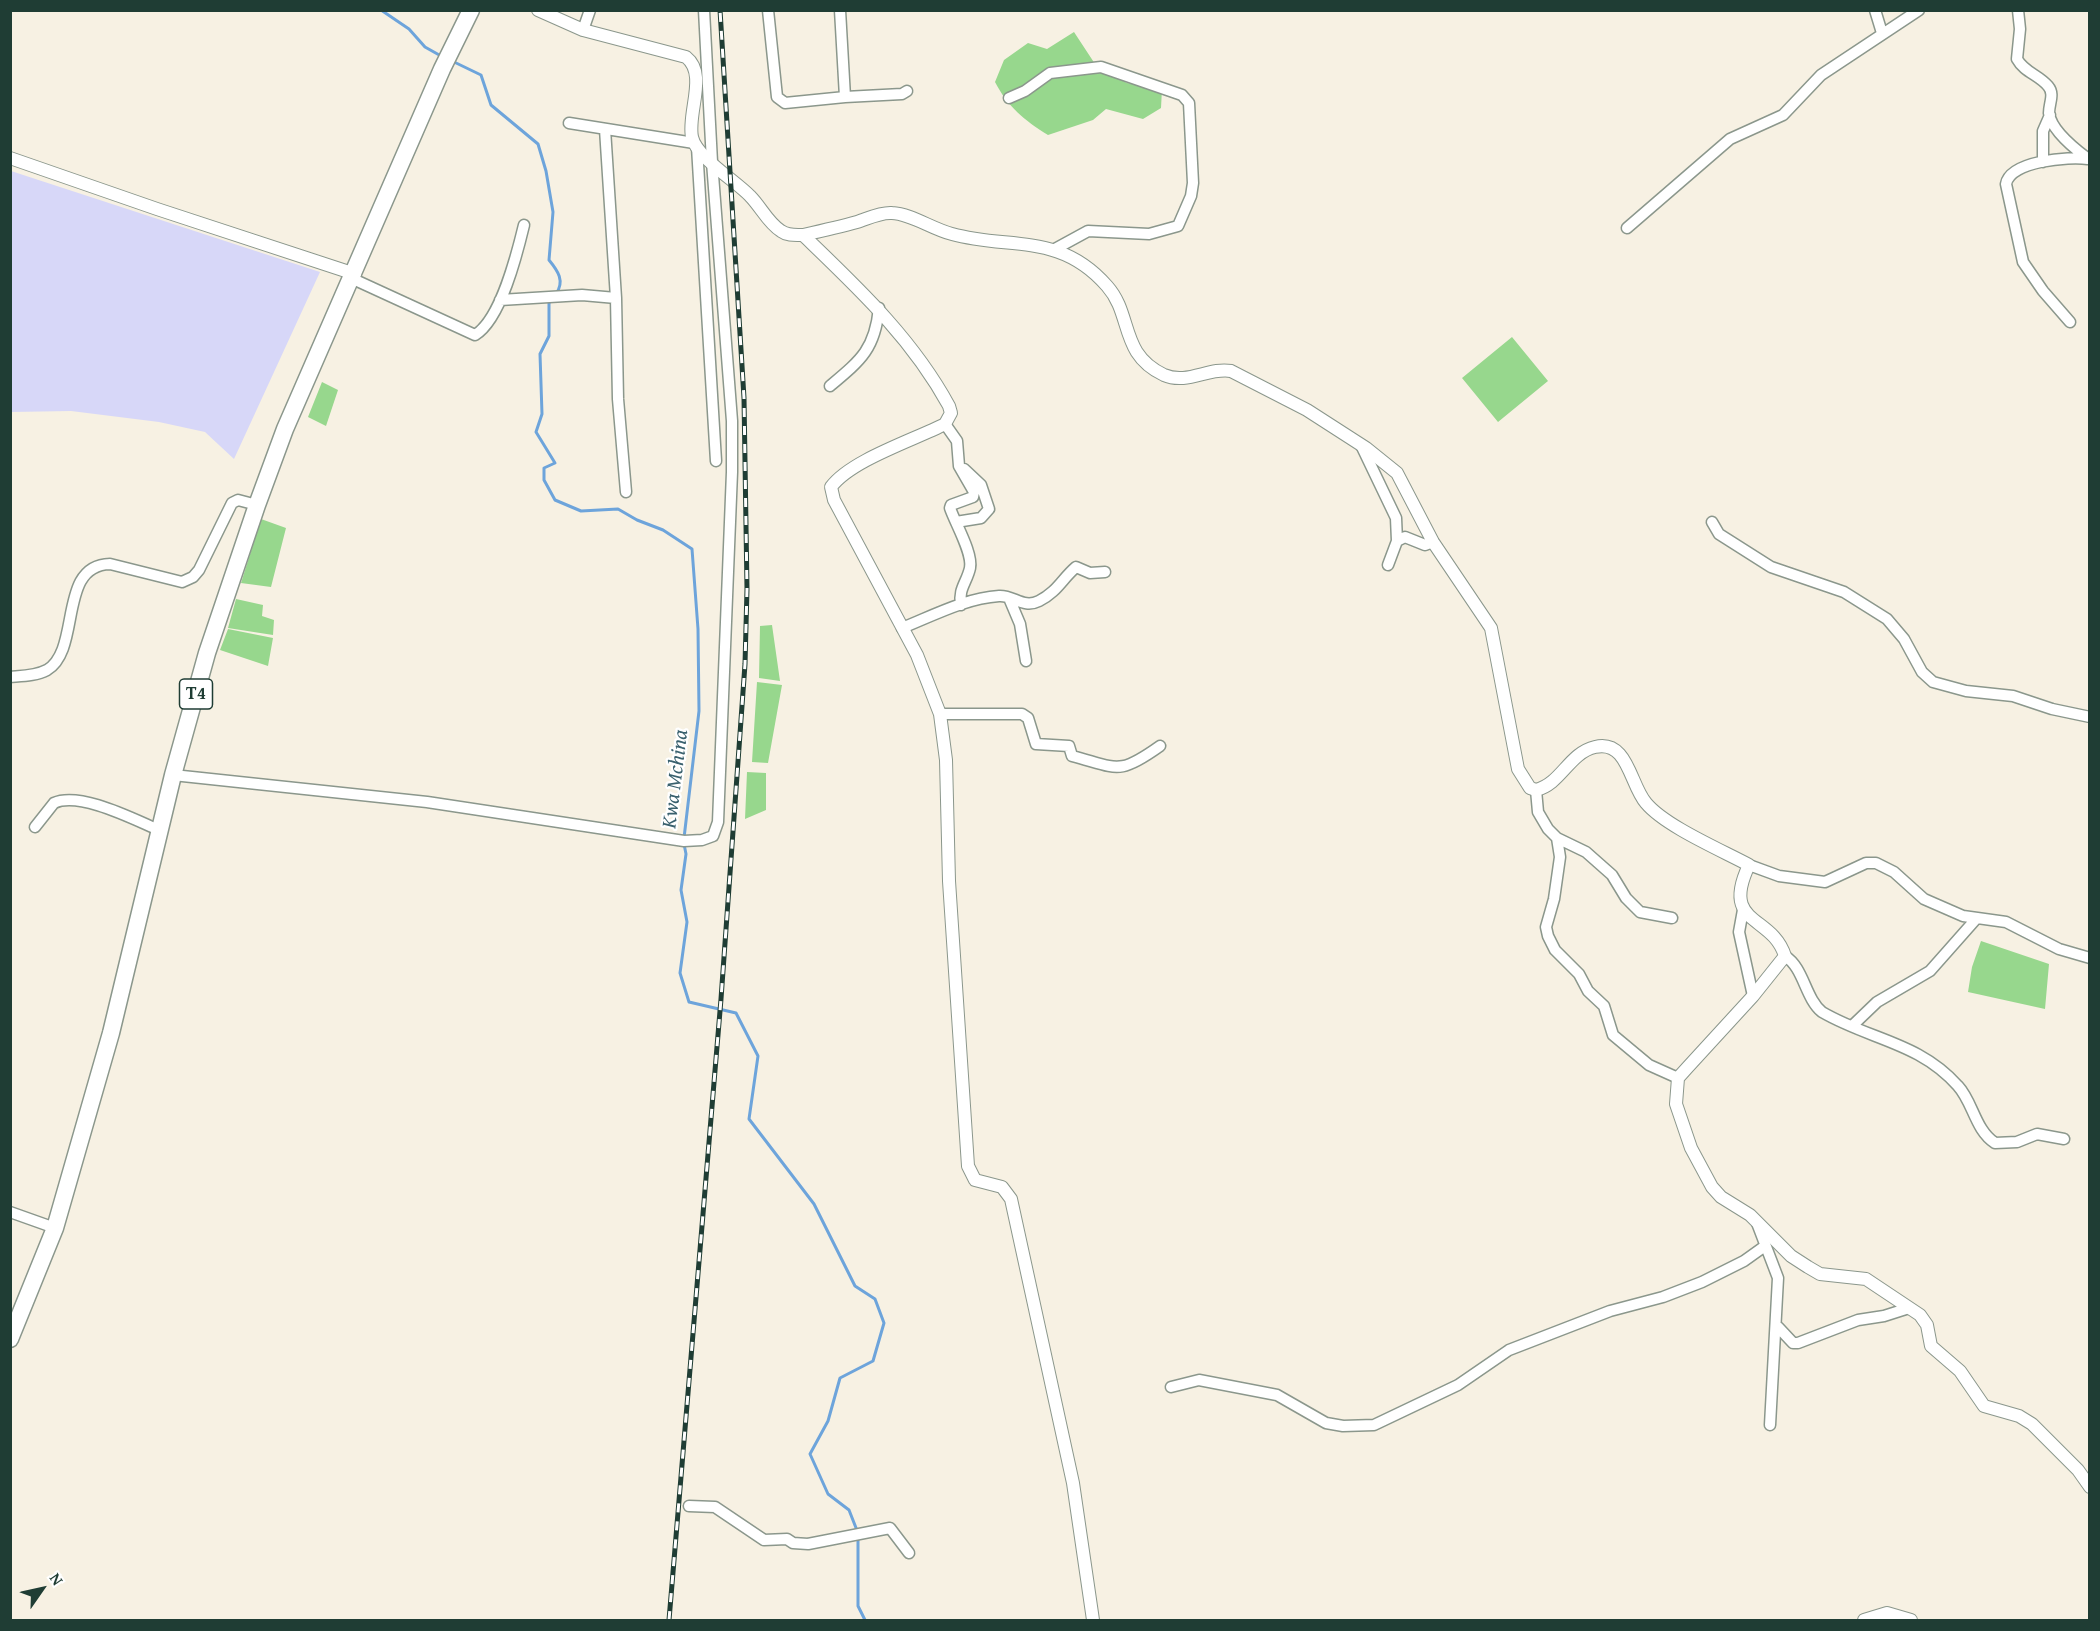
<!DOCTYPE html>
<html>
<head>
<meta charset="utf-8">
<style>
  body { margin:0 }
  #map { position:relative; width:2100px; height:1631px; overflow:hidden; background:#f7f1e3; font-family:"Gentium Book Plus",serif }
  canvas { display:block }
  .frame { position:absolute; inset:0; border:12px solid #1f3d34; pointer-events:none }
  .north { position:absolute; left:12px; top:1559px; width:60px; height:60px; -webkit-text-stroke:4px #fff; paint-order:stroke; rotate:56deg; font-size:16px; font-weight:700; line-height:24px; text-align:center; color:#1f3d34 }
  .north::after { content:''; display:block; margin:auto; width:21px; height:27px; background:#1f3d34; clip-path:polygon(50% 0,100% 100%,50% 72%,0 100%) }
</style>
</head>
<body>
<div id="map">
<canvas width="2100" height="1631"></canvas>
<div class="frame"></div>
<div class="north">N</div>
</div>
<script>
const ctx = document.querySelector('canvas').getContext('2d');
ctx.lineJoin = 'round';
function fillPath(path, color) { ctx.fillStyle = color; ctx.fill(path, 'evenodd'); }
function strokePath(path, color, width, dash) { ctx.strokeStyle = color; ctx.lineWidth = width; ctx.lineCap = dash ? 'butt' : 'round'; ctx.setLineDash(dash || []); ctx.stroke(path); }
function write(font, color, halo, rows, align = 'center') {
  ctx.font = font + ' "Gentium Book Plus",serif'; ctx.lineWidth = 4.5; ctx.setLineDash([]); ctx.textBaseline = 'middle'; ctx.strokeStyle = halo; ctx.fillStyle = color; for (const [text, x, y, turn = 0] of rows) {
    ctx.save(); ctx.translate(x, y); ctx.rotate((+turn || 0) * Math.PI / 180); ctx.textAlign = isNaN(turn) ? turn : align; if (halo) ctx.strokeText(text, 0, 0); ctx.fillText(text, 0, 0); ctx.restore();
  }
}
fillPath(new Path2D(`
  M11 171 320 272 234 459 205 432 159 422 71 411 11 412Z`), '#d7d7f8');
fillPath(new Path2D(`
  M1074 32 1097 67 1127 83 1162 89 1161 108 1143 119 1106 109 1093 120 1048 135C1024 120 1008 107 995 82L1004 60 1028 43 1047 49Z
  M1512 337 1548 381 1498 422 1462 378Z
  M322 382 338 390 326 426 308 417Z
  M261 519 286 528 271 587 241 583Z
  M236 599 263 605 262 616 274 620 273 635 228 628Z
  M772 625 780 681 759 678 760 626Z
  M228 629 273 638 268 666 220 650Z
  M757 682 782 685 768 763 752 762Z
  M747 772 766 773V810L745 819Z
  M1981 941 2049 964 2045 1009 1968 992 1972 967Z`), '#97d78d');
strokePath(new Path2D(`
  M381 10 409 29 425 47 441 56
  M452 61 481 75 491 105 538 144 546 171 553 212 549 260C558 271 565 281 556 294
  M552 299 549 303V336L540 354 542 414 536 432 555 463 544 468V480L555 500 581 511 618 509 637 520 663 530 692 549 698 629 699 711 684 838
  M684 844 686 854 681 890 687 922 680 973 689 1002 736 1013 758 1056 749 1119 814 1204 855 1286 875 1299 884 1323 873 1361 840 1378 828 1421 810 1454 828 1494 849 1510 858 1533V1606L865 1620`), '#6da4db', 3);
const minor = new Path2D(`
  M768 10 777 97 785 103 845 97 840 10
  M1875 10 1882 33
  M2018 10 2020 29 2017 59C2024 72 2039 75 2048 86 2055 94 2049 103 2049 113 2051 130 2075 149 2087 158
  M583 30 590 10
  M845 97 902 94 907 91
  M1009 98 1025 91 1050 73 1101 67 1182 95 1189 103 1193 183 1191 196 1178 226 1149 234 1088 231 1055 249
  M569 123 694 143
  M605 129 616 298 618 399 626 492
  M697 147 716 461
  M2043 162V131L2050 115
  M1627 228 1730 139 1783 115 1821 75 1919 10
  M353 279 475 335C501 319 517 254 524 225
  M500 300 582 295 616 298
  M2070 322 2043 291 2023 262 2006 184C2010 161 2069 156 2088 159
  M830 386C861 360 875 349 879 308
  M945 424 957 441 959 466 974 492 973 497 951 505 950 508C955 523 973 553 970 568 967 582 958 589 961 605
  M1361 445 1396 518 1397 541 1388 565
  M956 522 981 518 989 509 981 485 964 469
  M1712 522 1719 534 1771 567 1844 592 1887 619 1904 639 1922 672 1933 682 1966 691 2013 696 2052 709 2090 717
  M1397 541 1405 537 1425 545 1433 542
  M1009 598 1020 624 1026 661
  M902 628C932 616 966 598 999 596 1014 595 1023 609 1039 601 1057 592 1062 579 1076 567L1090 573 1105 572
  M10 677C22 676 36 676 47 670 82 649 57 565 110 564L182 582 193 577 199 570 232 503 238 500 257 505
  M940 714H1022L1028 718 1036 744 1069 746 1072 756C1118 768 1118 776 1160 746
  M173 775 427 802 684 841 702 840 713 836 718 822 732 472V421L712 162 704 10
  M1536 790 1538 812 1548 829 1557 838 1586 852 1612 875 1626 898 1640 912 1672 918
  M35 827 54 803C80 791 135 820 159 830
  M1557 838 1560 857 1554 899 1546 927 1548 936 1555 950 1579 974 1588 991 1604 1006 1613 1035 1649 1065 1678 1078
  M1749 865 1779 876 1825 882 1866 863H1876L1894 872 1924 899 1963 916 2006 922 2059 949 2090 958
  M1743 910 1739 932 1753 996
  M1785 956C1804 968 1805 998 1822 1012 1870 1040 1919 1042 1958 1086 1973 1102 1975 1130 1995 1143L2017 1142 2037 1134 2064 1139
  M1852 1026 1877 1002 1930 971 1976 919
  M10 1212 55 1228
  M1757 1223 1778 1278 1770 1425
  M1778 1327 1793 1343H1798L1858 1320 1884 1316 1909 1308
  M1171 1387 1199 1380 1277 1395 1326 1423 1343 1426 1374 1425 1458 1385 1509 1350 1610 1311 1663 1297 1702 1282 1744 1261 1765 1246
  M689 1506 715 1507 764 1540 787 1539 793 1543 808 1544 890 1528 909 1553`);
const tertiary = new Path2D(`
  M538 10 583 30 686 57C708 74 687 113 692 137 696 157 736 181 750 196 761 207 768 223 781 231 788 236 795 235 803 235 858 288 912 338 949 406L951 413 945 424C914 440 851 460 831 487L834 500 917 655 940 714 946 760 949 881 968 1166 975 1180 1002 1187 1011 1199 1073 1483 1093 1620
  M10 158 157 209 355 274
  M803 235C821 231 839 227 857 222 867 219 880 212 892 213 912 214 932 229 952 234 1010 250 1060 232 1107 286 1133 315 1119 354 1164 375 1187 385 1209 367 1231 371L1307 410 1366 448 1397 473 1433 542 1491 628 1518 769 1530 788 1536 790C1561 784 1569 753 1595 747 1628 739 1630 785 1646 803 1665 826 1721 850 1749 865 1720 926 1772 914 1785 956L1753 996 1687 1068 1678 1078 1676 1104 1691 1148 1712 1187 1721 1197 1750 1215 1791 1256 1808 1267 1820 1274 1866 1279 1920 1315 1927 1325 1931 1346 1960 1371 1984 1406 2019 1416 2032 1424 2078 1470 2090 1487
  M1864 1620 1887 1613 1911 1620`);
const trunk = new Path2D(`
  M10 1339 55 1228 111 1033 173 775 207 653 257 505 285 429 442 69 471 10`);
strokePath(minor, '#8b978c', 13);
strokePath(tertiary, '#8b978c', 14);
strokePath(trunk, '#8b978c', 19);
strokePath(minor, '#fff', 10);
strokePath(tertiary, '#fff', 12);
strokePath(trunk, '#fff', 16);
const rail = new Path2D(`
  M669 1620 721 999 745 664 747 589 744 398 720 10`);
strokePath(rail, '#1f3d34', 5);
strokePath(rail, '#fff', 3, [9]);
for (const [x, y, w] of [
  [196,694,33]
]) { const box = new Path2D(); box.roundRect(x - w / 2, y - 15, w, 30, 4.5); ctx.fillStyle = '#fff'; ctx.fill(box); strokePath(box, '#1f3d34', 1.5); }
write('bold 18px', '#1f3d34', null, [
  ["T4",196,694]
]);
write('italic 21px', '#3a616e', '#fff', [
  ["Kwa Mchina",676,779,-83]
]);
</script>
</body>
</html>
